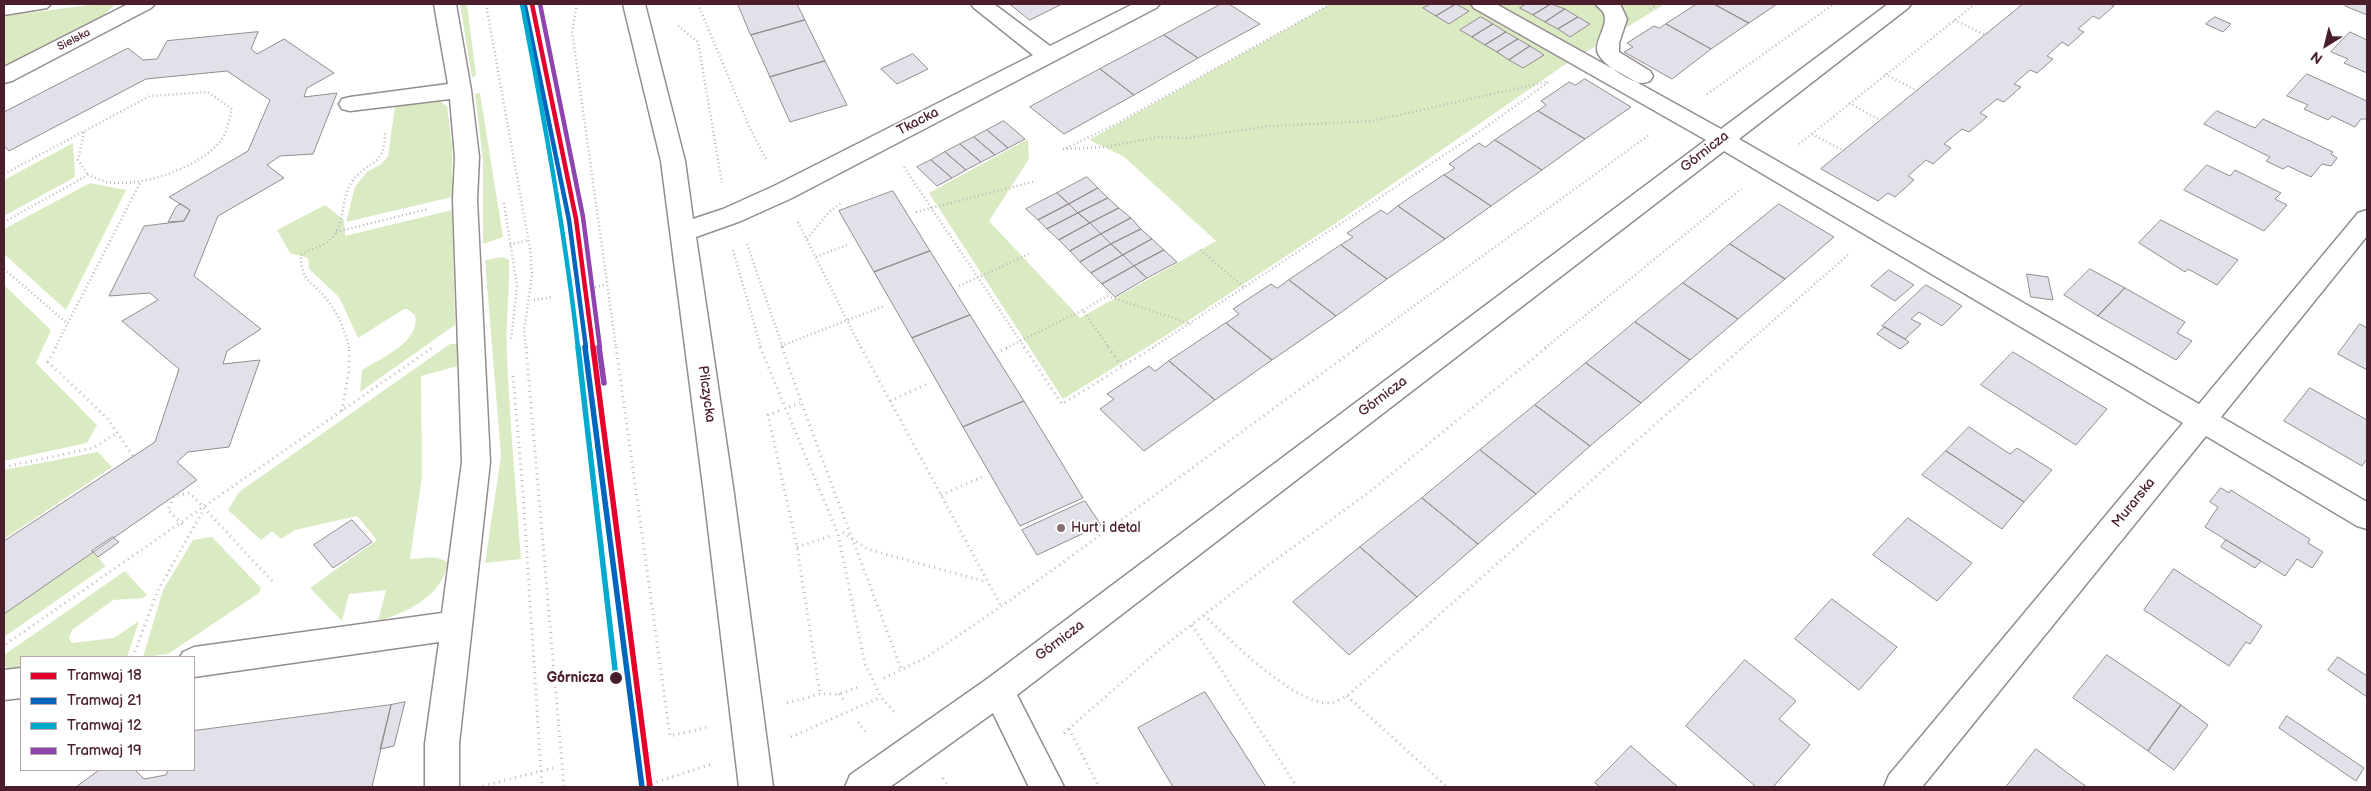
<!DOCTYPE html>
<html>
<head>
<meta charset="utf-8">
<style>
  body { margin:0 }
  #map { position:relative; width:2371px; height:791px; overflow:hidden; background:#fff; font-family:"Balsamiq Sans",sans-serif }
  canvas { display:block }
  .frame { position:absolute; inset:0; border:5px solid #4a1f2b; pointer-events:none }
  .legend { position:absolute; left:20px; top:656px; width:175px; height:115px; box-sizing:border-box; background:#fff; border:1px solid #b7a5aa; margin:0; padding:6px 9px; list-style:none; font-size:15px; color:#4a1f2b }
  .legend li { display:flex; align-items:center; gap:10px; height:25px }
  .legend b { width:25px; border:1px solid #b7a5aa }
  .north { position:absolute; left:2301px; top:20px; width:50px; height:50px; -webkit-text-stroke:4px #fff; paint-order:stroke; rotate:216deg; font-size:14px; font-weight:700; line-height:20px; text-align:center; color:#4a1f2b }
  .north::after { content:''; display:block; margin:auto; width:18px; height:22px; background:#4a1f2b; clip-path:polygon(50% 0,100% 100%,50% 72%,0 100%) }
</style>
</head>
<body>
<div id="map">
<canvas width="2371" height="791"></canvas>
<div class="frame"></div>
<ul class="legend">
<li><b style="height:6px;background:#e4002b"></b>Tramwaj 18</li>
<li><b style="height:6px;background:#0065bd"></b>Tramwaj 21</li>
<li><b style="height:6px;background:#00a9ce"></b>Tramwaj 12</li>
<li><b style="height:6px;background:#8e44ad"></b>Tramwaj 19</li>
</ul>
<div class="north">N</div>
</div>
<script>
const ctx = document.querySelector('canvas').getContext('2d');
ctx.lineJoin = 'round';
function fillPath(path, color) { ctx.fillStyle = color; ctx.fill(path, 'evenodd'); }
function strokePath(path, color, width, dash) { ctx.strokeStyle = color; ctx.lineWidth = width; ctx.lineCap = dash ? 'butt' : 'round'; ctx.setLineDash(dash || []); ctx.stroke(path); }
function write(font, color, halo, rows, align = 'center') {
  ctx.font = font + ' "Balsamiq Sans",sans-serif'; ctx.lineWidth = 4; ctx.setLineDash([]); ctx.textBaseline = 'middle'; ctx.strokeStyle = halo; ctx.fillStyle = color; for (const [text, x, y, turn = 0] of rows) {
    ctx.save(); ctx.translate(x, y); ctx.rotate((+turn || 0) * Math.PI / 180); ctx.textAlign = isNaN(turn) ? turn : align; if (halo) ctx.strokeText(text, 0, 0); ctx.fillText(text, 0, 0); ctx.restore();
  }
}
fillPath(new Path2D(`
  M97 4H115C95 29 34 52 4 67V16Z
  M460 4H467L476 75 472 78Z
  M1331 4H1665L1563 66 1336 223 1165 336 1063 399 929 193 1028 139 1029 159 989 221 1080 318 1216 241 1123 156 1089 140Z
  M480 93 503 237 483 244V161L475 94Z
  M439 101 447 106 452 146V197L346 222 355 187 367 172 381 164 388 156 395 106Z
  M73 143 75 177 4 216V180Z
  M90 183 126 190 66 310 4 254V229Z
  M325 205 344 220 345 236 452 210 455 325 360 392 362 370C381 358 421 342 415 315L407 309H404L358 338 339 297 309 269 308 258 290 253 277 230Z
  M503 257 509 260C510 293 505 324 507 356 510 424 516 491 521 559L485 563 501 456 485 260Z
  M4 285 51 330 36 363 97 425 87 443 4 461Z
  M450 344H457L458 366 421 376 422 476 410 559C423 559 435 554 447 562 445 595 406 613 378 621L386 590 349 594 342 621 310 588 377 540 357 516 295 530 281 539 272 531 261 540 228 510 239 492Z
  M98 452 112 467 4 539V470Z
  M212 537 261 588 259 593 168 654 143 657 163 590 193 540Z
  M92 551 106 566 4 637V614Z
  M125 571 147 595 143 598 113 600 72 630 69 638 72 643 114 638 139 621 127 657H21V670L11 672 4 665V655Z`), '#daebc4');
const building = new Path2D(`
  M738 4H797L805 20 751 35Z
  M1010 4H1062L1030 20Z
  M1221 4H1229L1260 24 1198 58 1164 35Z
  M1431 4H1456L1436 16 1423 8Z
  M1456 4 1469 11 1449 24 1436 16Z
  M1526 4H1551L1533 15 1520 8Z
  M1551 4 1565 9 1545 22 1533 15Z
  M1697 4H1714L1749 23 1711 49 1666 24Z
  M1714 4H1777L1749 23Z
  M2023 4H2110L2114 6 2099 19 2093 16 2078 29 2084 32 2068 46 2062 42 2047 56 2053 59 2037 73 2030 70 2014 84 2021 87 2004 102 1997 99 1980 113 1987 117 1969 132 1962 129 1944 144 1951 148 1933 164 1926 160 1908 176 1914 180 1895 197 1888 193 1878 201 1821 169Z
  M2347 4H2367V15L2345 6Z
  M1565 9 1578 17 1558 29 1545 22Z
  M1481 17 1493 24 1472 37 1460 30Z
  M1578 17 1590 24 1570 37 1558 29Z
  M2215 17 2231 24 2223 32 2206 24Z
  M805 20 825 61 770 77 751 35Z
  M1493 24 1506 32 1485 45 1472 37Z
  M1666 24 1711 49 1672 79 1624 52 1633 47 1627 43 1654 26 1659 28Z
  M258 32 251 49 257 54 284 39 334 73 307 88 304 97 337 93 313 154 280 156 267 165 284 178 218 216 194 276 261 329 227 351 223 364 260 360 229 447 188 452 177 462 197 480 4 614V541L155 442 179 369 122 321 158 300 150 293 109 296 144 226 184 221 190 210 169 197 248 151 270 100 227 71 146 79 9 151 4 146V112L128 48 143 60 157 59 167 41Z
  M1506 32 1518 39 1497 52 1485 45Z
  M2350 32 2367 40V73L2344 63 2348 59 2331 52Z
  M1164 35 1198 58 1134 95 1100 69Z
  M1518 39 1530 46 1509 60 1497 52Z
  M1530 46 1544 55 1523 68 1509 60Z
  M913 54 928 69 897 84 881 69Z
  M825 61 847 105 790 122 770 77Z
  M1100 69 1134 95 1064 134 1030 107Z
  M2307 74 2367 101V119H2361L2355 127 2332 116 2328 120 2304 109 2308 105 2287 96Z
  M1585 79 1631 107 1585 139 1538 111 1546 105 1541 101 1569 82 1575 85Z
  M1538 111 1585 139 1542 170 1495 140Z
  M2217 111 2255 128 2263 119 2333 152 2331 154 2337 158 2331 166 2322 164 2311 177 2288 166 2283 169 2266 161 2270 157 2204 124Z
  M1004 121 1025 139 1008 148 987 130Z
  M987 130 1008 148 995 155 974 137Z
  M974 137 995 155 981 162 960 144Z
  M1495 140 1542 170 1491 206 1444 175 1455 168 1449 164 1479 143 1485 147Z
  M960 144 981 162 966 170 945 152Z
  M945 152 966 170 952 178 931 160Z
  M931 160 952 178 937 186 917 167Z
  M2207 165 2230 176 2235 170 2281 193 2275 199 2287 205 2264 231 2184 190Z
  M1444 175 1491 206 1445 239 1398 206Z
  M1087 177 1098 188 1069 204 1057 193Z
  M1098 188 1108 198 1078 213 1069 204Z
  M893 191 930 251 874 272 839 211Z
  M1057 193 1069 204 1038 220 1026 209Z
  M1108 198 1119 208 1090 223 1078 213Z
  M181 204 190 210 184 221 168 222 176 207Z
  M1069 204 1078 213 1047 229 1038 220Z
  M1779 204 1834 237 1785 279 1730 244Z
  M1398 206 1445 239 1387 279 1341 245 1353 237 1347 233 1381 210 1387 214Z
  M1119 208 1131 218 1101 234 1090 223Z
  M1078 213 1090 223 1059 240 1047 229Z
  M1131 218 1141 229 1111 244 1101 234Z
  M2161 220 2190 235 2238 260 2217 285 2188 269 2185 272 2139 243Z
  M1090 223 1101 234 1070 251 1059 240Z
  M1141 229 1152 239 1123 255 1111 244Z
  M1101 234 1111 244 1080 262 1070 251Z
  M1152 239 1164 250 1134 266 1123 255Z
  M1111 244 1123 255 1091 273 1080 262Z
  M1730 244 1785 279 1738 319 1683 283Z
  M1341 245 1387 279 1336 316 1289 280Z
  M1164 250 1177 262 1147 278 1134 266Z
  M930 251 970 315 912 338 874 272Z
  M1123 255 1134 266 1102 284 1091 273Z
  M1134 266 1147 278 1115 297 1102 284Z
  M2090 269 2125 288 2098 316 2064 295Z
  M1889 270 1914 285 1895 301 1871 286Z
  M2027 274 2048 277 2053 300 2031 297Z
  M1289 280 1336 316 1272 360 1226 323 1239 314 1233 309 1271 284 1277 288Z
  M1683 283 1738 319 1690 360 1635 322Z
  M1926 285 1962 306 1942 326 1919 312 1911 319 1921 324 1905 339 1882 326Z
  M2125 288 2185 322 2177 333 2192 341 2176 360 2098 316Z
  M970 315 1024 401 963 427 912 338Z
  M1635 322 1690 360 1641 403 1586 363Z
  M1226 323 1272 360 1215 400 1169 361Z
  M2360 324 2367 328V370L2338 354Z
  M1885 327 1905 339 1909 342 1900 349 1877 334Z
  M2013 352 2107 409 2076 445 1981 385Z
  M1169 361 1215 400 1144 451 1100 409 1114 399 1107 394 1149 366 1155 371Z
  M1586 363 1641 403 1590 446 1535 405Z
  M2310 388 2367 420V459L2362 466 2284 421Z
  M1024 401 1083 498 1020 526 963 427Z
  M1535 405 1590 446 1536 494 1480 450Z
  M1969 427 2010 454 2017 448 2052 470 2024 502 1946 451Z
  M1480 450 1536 494 1478 544 1422 498Z
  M1946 451 2024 502 2002 529 1922 475Z
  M2221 488 2229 493 2231 490 2237 494 2310 539 2308 543 2323 552 2312 568 2297 559 2285 576 2205 527 2218 507 2210 502Z
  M1422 498 1478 544 1417 597 1360 547Z
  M1085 501 1101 525 1037 555 1022 530Z
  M1908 518 1972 563 1937 601 1873 555Z
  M352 520 372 542 333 568 314 545Z
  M113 537 119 542 98 557 92 551Z
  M2226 540 2261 561 2255 568 2221 547Z
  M1360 547 1417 597 1349 655 1293 602Z
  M2174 569 2262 626 2250 644 2246 642 2229 666 2144 610Z
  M1832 599 1897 647 1859 690 1795 639Z
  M2107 655 2181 705 2148 751 2073 698Z
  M2338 657 2367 676V697L2328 670Z
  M1745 660 1796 701 1779 719 1810 745 1773 787H1756L1686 726Z
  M1205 692 1266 787H1173L1138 728Z
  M405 702 394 746 380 749 391 705Z
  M391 705 372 787H76L99 770H135L144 779 166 775 168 770H194V731Z
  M2181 705 2208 725 2174 770 2148 751Z
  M2287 716 2364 768 2356 781 2279 728Z
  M1631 746 1658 770 1678 787H1600L1595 783Z
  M2036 749 2073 777 2087 787H2006Z`);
fillPath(building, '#e2e0e9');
strokePath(building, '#948c8e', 1);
const minor = new Path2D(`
  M4 4H51L47 8 4 15Z
  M128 4H155L151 8 12 81 4 83V67Z
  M434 4H456L471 90 479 157 477 200 490 462 459 744V787H425V744L439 642 194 677V657H180L183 652 194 647 442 613 462 462 453 200 455 157 450 99 350 111 342 109 339 104 342 99 350 97 448 84Z
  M623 4H645L685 161 693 219 723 209 774 186 1033 55 974 8 971 4H994L1050 46 1133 4H1160L1156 8 792 198 741 221 696 237 734 494 773 787H739L704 494 661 161Z
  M1471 4H1496L1721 129 1888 4H1911L1908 8 1739 139 2199 404 2358 213 2367 210V236L2221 417 2367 502V529L2357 526 2206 436 1922 787H1884L1889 775 2183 423 1724 151 1017 695 1064 787H1029L993 713 890 787H845L850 775 987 679 1706 140 1474 8Z
  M1595 4H1620L1627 19 1619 43V52L1650 71 1653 76 1650 81C1647 82 1645 83 1642 83 1631 83 1598 62 1597 50 1596 38 1610 23 1603 12 1601 9 1598 7 1595 4Z
  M21 668V698L4 700V670Z`);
strokePath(minor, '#948c8e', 3);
strokePath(new Path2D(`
  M486 4 530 249 532 275 524 330 526 348
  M577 4 572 31 616 348
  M698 4 749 126 767 161
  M1650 9 1657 4
  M1954 20 1985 35
  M678 26 698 42 722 183
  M1885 74 1917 91
  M1707 94 1834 4
  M1849 103 1880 120
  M84 132 78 160 88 175
  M1812 134 1844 151
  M1799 144 1975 4
  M1066 148 1112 126 1331 4
  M1063 149 1105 147 1159 137 1187 138 1270 126 1372 121 1546 82
  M904 167 1025 348
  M4 174 150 96 208 92 232 109C229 120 227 133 220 142 198 168 140 188 106 182 100 180 94 177 88 175L4 222
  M504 203 517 286 511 340
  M916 212 1036 181
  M798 222 861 348
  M336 232 428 209
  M807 239 828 213 841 203
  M747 244 783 348
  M510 245 528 240
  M733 250 761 348
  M1200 250 1245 288
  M816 257 849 244
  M4 269 68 324
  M959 286 1029 254
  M595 287 605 285
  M534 300 553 297
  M1083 310 1107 296 1191 324
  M781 346 884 306
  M55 348 140 183
  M349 348C345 332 339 315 328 301 314 282 300 282 301 255 310 248 324 247 332 238 345 223 341 200 351 183 366 159 385 170 385 131
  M1006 348 1083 310 1109 348
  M1152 348 1479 132 1550 81
  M1356 348 1649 135
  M1545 348 1741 189
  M1742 348 1850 253`), '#bdb8b9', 2.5, [1, 3]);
strokePath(new Path2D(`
  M56 347 48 362 107 418 133 456
  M526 347 564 787
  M616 347 670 736 708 727
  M760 347 838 534 865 664 881 697 895 713
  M782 347C819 455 862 562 901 669
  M861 347 1001 606
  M1024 347 1062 404 1154 347
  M1108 347 1122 367
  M1001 351 1009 347
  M513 376 523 492 542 787
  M890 401 927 384
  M789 407 800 403
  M342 411 349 370V347
  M779 411 768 415 797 547 820 694
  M4 467 93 448 117 433
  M941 495 982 477
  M182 524 168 510 174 496 190 493 275 584
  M843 532 867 549 987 582
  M797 547 831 536
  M1204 615C1228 638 1295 705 1329 703 1335 703 1342 698 1347 696L1743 347
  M1192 625 1297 787
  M6 644 432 348
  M133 657 157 592 203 511
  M884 678 927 657 1029 587 1358 347
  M839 694 845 702
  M1347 696 1447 787
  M787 703 820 694H839L859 687
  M858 722 867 734
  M1069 729 1099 787
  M1064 733 1159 650 1271 563 1368 493 1547 347
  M791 737 881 697
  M943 778 949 787
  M483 786 553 768
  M641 787 712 764`), '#bdb8b9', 3, [1, 4.5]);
fillPath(minor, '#fff');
strokePath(new Path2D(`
  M532 4 576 219 593 348`), '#e4002b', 4.5);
strokePath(new Path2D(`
  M593 347 650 787`), '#e4002b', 5.5);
strokePath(new Path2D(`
  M525 6 569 220 586 348`), '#0065bd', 4.5);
strokePath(new Path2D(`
  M585 347 642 787`), '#0065bd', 5.5);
strokePath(new Path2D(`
  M522 4C544 119 565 232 578 348`), '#00a9ce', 4.5);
strokePath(new Path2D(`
  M578 347 616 678`), '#00a9ce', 5.5);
strokePath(new Path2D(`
  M540 4 583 217 600 348`), '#8e44ad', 4.5);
strokePath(new Path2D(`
  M599 347 604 383`), '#8e44ad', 5.5);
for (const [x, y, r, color] of [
  [1061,528,5,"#896d75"],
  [616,678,7,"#4a1f2b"]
]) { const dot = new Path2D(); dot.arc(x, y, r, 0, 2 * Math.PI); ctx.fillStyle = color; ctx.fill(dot); strokePath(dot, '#fff', 2); }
write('11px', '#4a1f2b', '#fff', [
  ["Sielska",74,40,-27]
]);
write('14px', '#4a1f2b', '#fff', [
  ["Tkacka",918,122,-27],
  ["Górnicza",1705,152,-38],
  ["Pilczycka",706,394,82],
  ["Górnicza",1383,397,-37],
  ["Murarska",2134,503,-51],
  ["Górnicza",1060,641,-37]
]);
write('14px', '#4a1f2b', '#fff', [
  ["Hurt i detal",1071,528]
], 'left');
write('bold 14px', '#4a1f2b', '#fff', [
  ["Górnicza",604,678]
], 'right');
</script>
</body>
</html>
